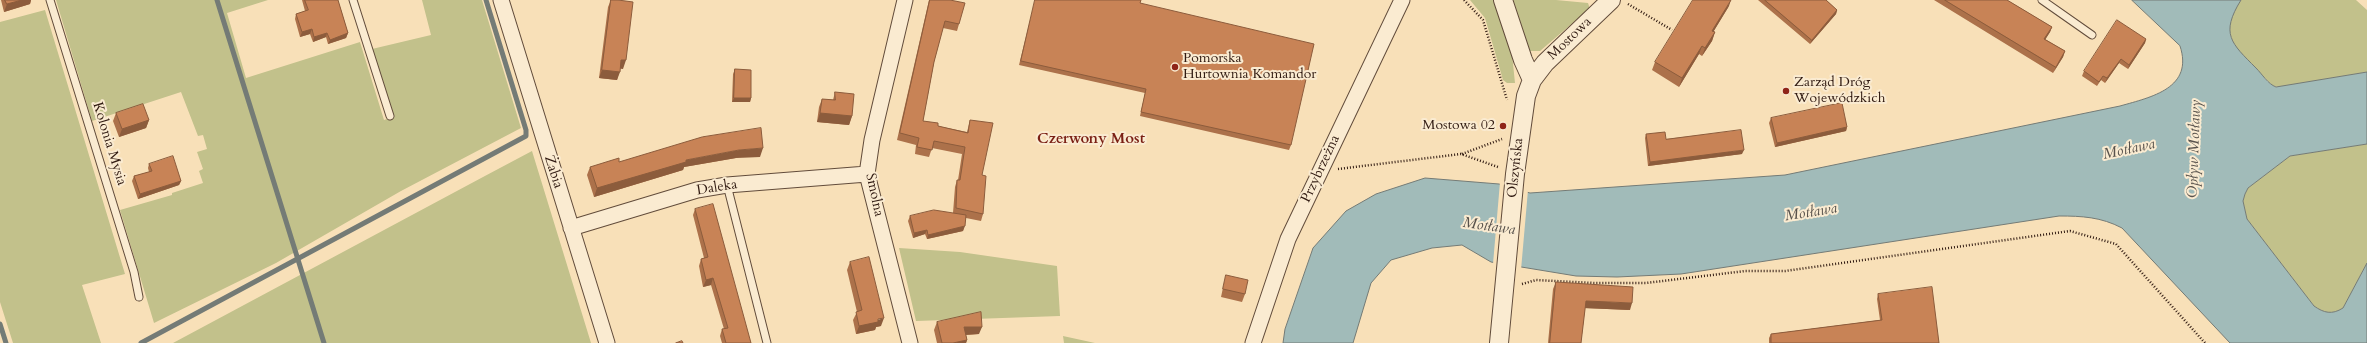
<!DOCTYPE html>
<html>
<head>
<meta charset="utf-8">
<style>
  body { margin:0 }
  canvas { display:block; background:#f8e0b8 }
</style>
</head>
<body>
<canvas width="2367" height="343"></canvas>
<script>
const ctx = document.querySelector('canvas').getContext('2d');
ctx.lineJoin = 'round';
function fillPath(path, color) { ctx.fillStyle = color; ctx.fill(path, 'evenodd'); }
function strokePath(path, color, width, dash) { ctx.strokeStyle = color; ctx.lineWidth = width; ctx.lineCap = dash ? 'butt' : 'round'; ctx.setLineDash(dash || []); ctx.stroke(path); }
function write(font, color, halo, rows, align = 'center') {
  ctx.font = font + ' Cardo,serif'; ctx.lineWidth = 4; ctx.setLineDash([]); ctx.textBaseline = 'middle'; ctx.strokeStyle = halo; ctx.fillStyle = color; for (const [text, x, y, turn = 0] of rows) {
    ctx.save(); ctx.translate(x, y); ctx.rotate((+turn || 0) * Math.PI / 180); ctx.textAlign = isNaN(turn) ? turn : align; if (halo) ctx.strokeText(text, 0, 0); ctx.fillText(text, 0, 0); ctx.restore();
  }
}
fillPath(new Path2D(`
  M56 0H268L227 13 246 78 360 42 384 120 392 117 372 49 431 35 422 0H482L521 128 401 191 276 263 154 323 120 210 172 195V193L203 183 199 171 203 169 197 152 207 149 203 135 198 136 181 92 92 121Z
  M1470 0H1494L1512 54 1515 83H1507L1503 80 1485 18Z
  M1512 0H1556L1588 3 1589 6V9L1540 51H1529Z
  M2241 0H2356L2367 10V72L2279 87 2273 86C2258 70 2224 47 2230 22 2231 14 2236 7 2241 0Z
  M45 10 125 274 82 285 101 343H13L0 302V22Z
  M2367 144V263L2343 308C2332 315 2324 313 2314 306L2247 219 2243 201 2245 194 2248 188 2290 156Z
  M532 151 591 343H173L483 177Z
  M899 248 960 252 1057 266 1060 316 916 321Z
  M1063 336 1095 343H1064Z`), '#c2c18b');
const water = new Path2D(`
  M2132 0H2241C2220 34 2231 43 2256 68 2262 74 2268 84 2276 87L2367 72V144L2290 156 2248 188 2245 194 2243 201 2247 219 2314 306C2324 313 2332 315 2343 308L2367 263V343H2230L2122 228C2101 217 2082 216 2059 216L1681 274 1617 277 1576 276 1491 262 1462 245 1432 248 1391 260 1371 283 1353 343H1283L1285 329 1313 248 1346 211 1376 194 1425 178 1499 184 1530 193 1785 175 2120 106C2152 97 2194 88 2180 46Z`);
fillPath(water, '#a1bbb9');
strokePath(water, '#747b76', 1);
fillPath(new Path2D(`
  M1500 182 1528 190 1521 270 1493 264Z`), '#f8e0b8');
strokePath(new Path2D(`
  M217 0 324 343
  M0 324 6 343
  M141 343 526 136V130L486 0`), '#747b76', 5);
const service = new Path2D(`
  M50 0 134 272 139 297
  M353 0 390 116
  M2042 0 2092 35
  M727 185 767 343`);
const minor = new Path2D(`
  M501 0 607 343
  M905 0 872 140 867 174 910 343
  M571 228 697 190 727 185 867 174
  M1253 343 1288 239 1402 0`);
const tertiary = new Path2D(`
  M1503 0 1523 60 1532 80
  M1499 343 1515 174 1526 96 1532 80 1545 63 1611 0`);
strokePath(service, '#624c3b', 9);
strokePath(minor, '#624c3b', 17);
strokePath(tertiary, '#624c3b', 20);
strokePath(new Path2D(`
  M1464 0 1483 20 1507 100
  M1628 4 1672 30
  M1462 154 1502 139
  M1338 169 1461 154 1498 167
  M1522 284 1536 280 1594 283H1646L1745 271H1785L2070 231 2116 244 2205 343`), '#301a11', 2.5, [1, 2]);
strokePath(service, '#faebd1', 7);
strokePath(minor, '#faebd1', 15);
strokePath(tertiary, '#faebd1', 18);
fillPath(new Path2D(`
  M1 0H31L30 4 4 12Z
  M302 0H338L348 33 346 38 328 44 326 37 313 42 310 34 300 37 295 19 296 14 305 11Z
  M611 0 623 69 620 68 617 80 599 78 608 7Z
  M929 0H950L959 24 957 31 943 28 934 62 923 121 938 126 967 132 970 120 982 175 983 214 981 221 966 218 963 231 927 239 925 234 913 238 908 221 910 216 953 213 955 187 957 180H958L962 154 932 148 929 157 915 154 916 145 897 140Z
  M1035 0H1141L1140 3 1291 145 1289 150 1140 116 1145 93 1019 65Z
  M1758 0H1826L1837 10 1836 14 1810 44Z
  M1934 0H2007L2052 27 2050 32 2045 39 2065 51 2063 57 2053 73Z
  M1729 6 1713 32H1715L1712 41 1702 56 1699 54 1679 87 1652 70 1655 62Z
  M2146 39 2145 43 2128 69 2119 63 2105 83 2101 80 2097 86 2082 76 2084 71Z
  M735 69 751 98 750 102H732L733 74Z
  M835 92 852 116 849 125 817 122 819 107 822 99 833 100Z
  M116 113 149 120 146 128 119 137 113 121Z
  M1771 118 1847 127 1846 131 1775 147 1769 123Z
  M1646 134 1666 139 1742 154 1648 166 1645 138Z
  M760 157 736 158 684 167 683 170 594 197 587 175 590 167 619 162Z
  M149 164 181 181 179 185 138 199 132 181 134 176 149 172 148 168Z
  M695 209 751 343H722L720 336 722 329H724L711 285 703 287 699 266 701 259 704 258 693 215Z
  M850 262 881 326 876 327 875 330 856 334 853 320 857 312 847 270Z
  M1226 275 1245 294 1242 302 1221 297 1224 283Z
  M1556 282 1630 310 1585 308 1581 343H1548L1553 289Z
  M1878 294 1939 343H1769V338L1771 334 1880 320 1877 299Z
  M937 322 979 334 966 335 967 340 966 343H937L934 330Z`), '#ac714a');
fillPath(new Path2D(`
  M22 0H31L30 4 4 12 7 4Z
  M1731 0 1729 6 1709 39 1712 31Z
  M1837 10 1836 14 1810 44 1812 40Z
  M2052 27 2050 32 2042 45 2044 39Z
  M312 29 310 34 300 37 302 32Z
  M1715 32 1712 41 1702 56 1705 48Z
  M327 33 326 37 313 42 314 37Z
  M348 33 346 38 328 44 330 40Z
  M2146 39 2145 43 2128 69 2129 65Z
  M1702 46 1699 54 1679 87 1682 78Z
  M2065 51 2063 57 2053 73 2056 67Z
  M2121 59 2119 63 2105 83 2107 78Z
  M621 60H626L623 69 618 68Z
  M602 70 620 72 617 80 599 78Z
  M734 98H751L750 102H732Z
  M820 113 852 116 849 125 817 122Z
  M149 120 146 128 119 137 122 129Z
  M1847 127 1846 131 1775 147 1777 143Z
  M763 148 760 157 736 158 684 167 683 170 594 197 597 188 686 160 739 150Z
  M1744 150 1742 154 1648 166 1650 162Z
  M181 181 179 185 138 199 140 194Z
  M965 226 963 231 927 239 928 235Z
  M927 230 925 234 913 238 914 233Z
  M713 278 711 285 703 287 706 280Z
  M1586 301 1632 303 1630 310 1583 308Z
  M884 318 881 326 876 327 875 330 856 334 859 326Z
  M964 327H982L979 334 962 335Z
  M967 340 966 343H953Z`), '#8c5c3c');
const building = new Path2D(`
  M5 0H22L7 4Z
  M305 0H338L348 33 330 40 327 33 314 37 312 29 302 32 296 14 308 10Z
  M611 0H618L633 2 626 60H621L620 72 602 70Z
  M930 0H950L965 3 959 24 945 21 934 62 923 121 938 123V126L968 133 970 120 993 123 982 175 986 176 983 214 956 208 957 180H960L965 147 934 141 932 150 917 147 919 138 900 133Z
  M1035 0H1141L1140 3 1314 44 1291 145 1141 112 1146 89 1021 61Z
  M1693 0H1731L1712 31 1715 32 1705 48 1702 46 1682 78 1655 62Z
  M1765 0H1826L1837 10 1812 40Z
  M1945 0H2007L2052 27 2044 39 2065 51 2056 67Z
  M2117 20 2146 39 2129 65 2121 59 2107 78 2103 76 2099 82 2084 71Z
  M735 69 751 70V98H734Z
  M835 92 854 94 852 116 820 113 822 99 835 100Z
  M1842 103 1847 127 1777 143 1771 118Z
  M143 104 149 120 122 129 116 113Z
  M761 128 763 148 739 150 686 160V162L597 188 590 167 619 158V162L702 137Z
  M1741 130 1744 150 1650 162 1646 134 1665 132 1666 139Z
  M173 156 181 181 140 194 134 176 152 171 149 164Z
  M713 204 751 343H726L722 329 728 328 713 278 706 280 701 259 708 257 695 209Z
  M934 210 966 215 965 226 928 235 927 230 914 233 910 216Z
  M869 257 884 318 878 319V322L859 326 856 312 862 310 850 262Z
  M1226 275 1248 280 1245 294 1223 289Z
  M1556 282 1633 287 1632 303 1586 301 1581 343H1550Z
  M1932 287 1939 343H1771V334L1882 320 1878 294Z
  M981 312 982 327H964L967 340 953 343H942L937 322Z
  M682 341 683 343H676Z`);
fillPath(building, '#c88356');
strokePath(building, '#8c5c3c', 1);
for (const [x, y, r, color] of [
  [1175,67,4,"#8f2418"],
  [1786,91,4,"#8f2418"],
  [1503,126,4,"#8f2418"]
]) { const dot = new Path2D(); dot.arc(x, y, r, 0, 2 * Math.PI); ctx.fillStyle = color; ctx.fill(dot); strokePath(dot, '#faebd1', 1.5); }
write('14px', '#301a11', '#faebd1', [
  ["Mostowa",1570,39,-44],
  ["Kolonia Mysia",109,144,73],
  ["Olszyńska",1516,168,-84],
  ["Przybrzeżna",1321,169,-65],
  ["Żabia",553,172,72],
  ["Daleka",717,188,-9],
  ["Smolna",874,195,78]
]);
write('14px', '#301a11', '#faebd1', [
  ["Pomorska",1183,59],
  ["Hurtownia Komandor",1183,75],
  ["Zarząd Dróg",1794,83],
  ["Wojewódzkich",1794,99],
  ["Mostowa 02",1495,126,"right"]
], 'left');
write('bold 15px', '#7a1f14', '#faebd1', [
  ["Czerwony Most",1091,140]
]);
write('italic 15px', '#58524c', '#faebd1', [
  ["Opływ Motławy",2195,149,-88],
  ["Motława",2129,150,-12],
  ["Motława",1811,213,-9],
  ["Motława",1489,227,8]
]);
</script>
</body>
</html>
